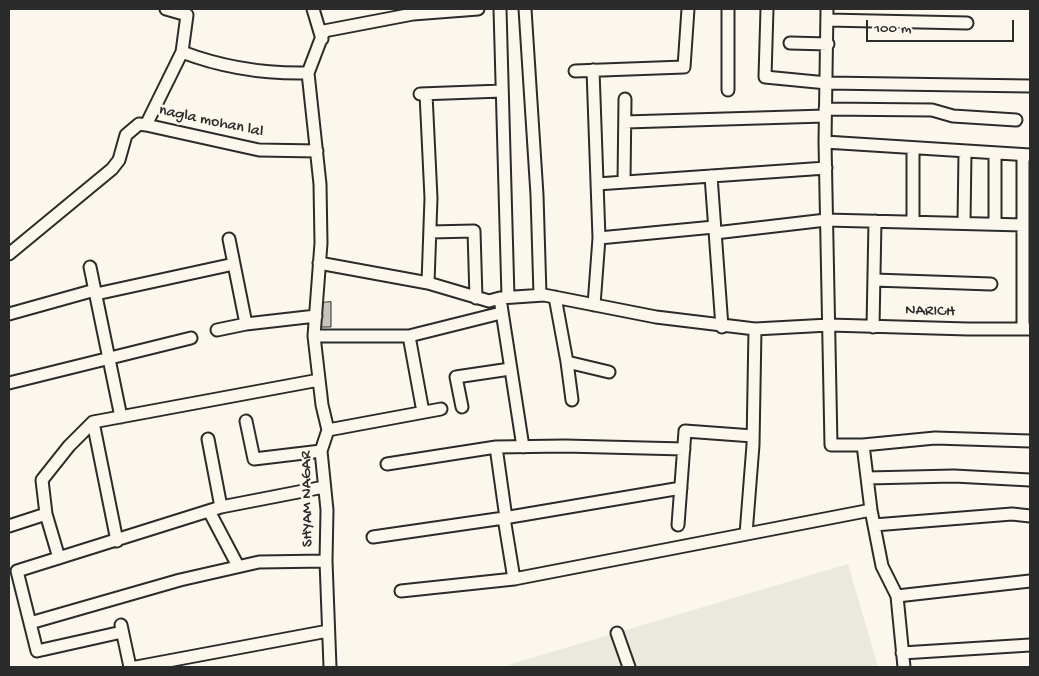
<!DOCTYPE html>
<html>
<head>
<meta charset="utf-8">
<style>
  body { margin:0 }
  #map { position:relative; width:1039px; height:676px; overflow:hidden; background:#fbf7ec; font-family:"Gochi Hand",sans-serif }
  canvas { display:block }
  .frame { position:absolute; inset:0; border:10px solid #2b2b2b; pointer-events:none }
  .scale { position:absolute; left:866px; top:20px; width:148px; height:22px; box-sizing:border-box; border:2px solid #2b2b2b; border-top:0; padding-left:6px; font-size:15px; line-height:18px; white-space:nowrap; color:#2b2b2b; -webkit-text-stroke:4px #fbf7ec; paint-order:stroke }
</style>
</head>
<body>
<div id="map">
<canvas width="1039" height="676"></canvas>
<div class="frame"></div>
<div class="scale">100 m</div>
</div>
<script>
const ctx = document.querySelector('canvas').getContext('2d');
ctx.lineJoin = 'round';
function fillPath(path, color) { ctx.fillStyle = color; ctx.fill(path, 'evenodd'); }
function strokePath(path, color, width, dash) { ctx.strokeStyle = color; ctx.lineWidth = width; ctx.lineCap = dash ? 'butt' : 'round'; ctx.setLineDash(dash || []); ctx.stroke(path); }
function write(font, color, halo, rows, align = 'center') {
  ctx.font = font + ' "Gochi Hand",sans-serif'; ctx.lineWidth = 5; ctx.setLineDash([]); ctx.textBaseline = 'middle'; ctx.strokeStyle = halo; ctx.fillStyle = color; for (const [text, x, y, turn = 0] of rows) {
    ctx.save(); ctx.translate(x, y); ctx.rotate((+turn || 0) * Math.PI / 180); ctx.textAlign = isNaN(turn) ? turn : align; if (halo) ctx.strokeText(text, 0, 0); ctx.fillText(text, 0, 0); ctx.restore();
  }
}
fillPath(new Path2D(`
  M848 564 878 667H509L508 665Z`), '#ebe8de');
const building = new Path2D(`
  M331 302V327H319L320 303Z`);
fillPath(building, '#c7c4bc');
strokePath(building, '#2b2b2b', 1);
const street = new Path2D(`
  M166 9 187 15 182 52
  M313 9 322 39
  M500 9 508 297
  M525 9 537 195 540 295
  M728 9V90
  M767 9 765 77 827 83 1030 86
  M827 9 825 142 831 445H863L935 438 1030 441
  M827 20 967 23
  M790 43 828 44
  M593 70 599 238 594 305
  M575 71 684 67 688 9
  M308 73 324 31 413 14 478 9
  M420 94 502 91
  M426 94 431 198 428 283 489 301 500 298 544 295 656 317 755 329 829 325 968 329H1030
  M825 109 932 110 953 116 1016 120
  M625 122 825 116
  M825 142 1030 155
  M913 149V222
  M317 151 259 150 146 125 182 52C224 68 263 74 308 73L320 184 321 243 314 336 322 405 328 430 321 451 327 510 326 561 330 667
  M1023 155V329
  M711 176 722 327
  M624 182 625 99
  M597 184 826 168
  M964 223 965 152
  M995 224V154
  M430 232 474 231 476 298
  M715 233 826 220 1023 225
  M599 238 714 227
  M229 239 246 324
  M9 254 112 169 119 160 126 135 139 124 146 125
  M319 263 428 283
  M90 267 121 417
  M874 280 991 284
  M96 294 234 264
  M555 297 567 362
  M501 305 523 447
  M9 314 95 290
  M873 327 875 221
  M217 330 246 324 316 316
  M314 336H409L501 313
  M409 336 423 412
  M9 383 191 338
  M572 400 567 362 609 372
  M462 407 456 377 510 369
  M246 421 254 459 321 451
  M93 422 117 541
  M328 430 441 409
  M208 439 221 507
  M863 445 871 510 882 566 897 596 904 667
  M387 464 496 447
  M867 478 954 476 1030 480
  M209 511 238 566
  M506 518 496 447 565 446 684 449
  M678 525 685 431 753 436
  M874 525 1012 514 1030 516
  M9 526 46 514
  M746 534 753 445 755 329
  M373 537 504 518
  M59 558 46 514 42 480 69 446 93 422 319 380
  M514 579 504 518 681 488
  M401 591 514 579 871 510
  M897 596 1030 581
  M30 623 180 580 259 562 326 561
  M121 625 130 667
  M122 632 37 651 17 571 221 507 324 487
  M617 633 629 667
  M902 653 1030 645
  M136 667 328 631`);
strokePath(street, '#2b2b2b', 15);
strokePath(street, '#fbf7ec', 11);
write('16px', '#2b2b2b', '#fbf7ec', [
  ["nagla mohan lal",211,122,12],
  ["NARICH",930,312,2],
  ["SHYAM NAGAR",308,499,-91]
]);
</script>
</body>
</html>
